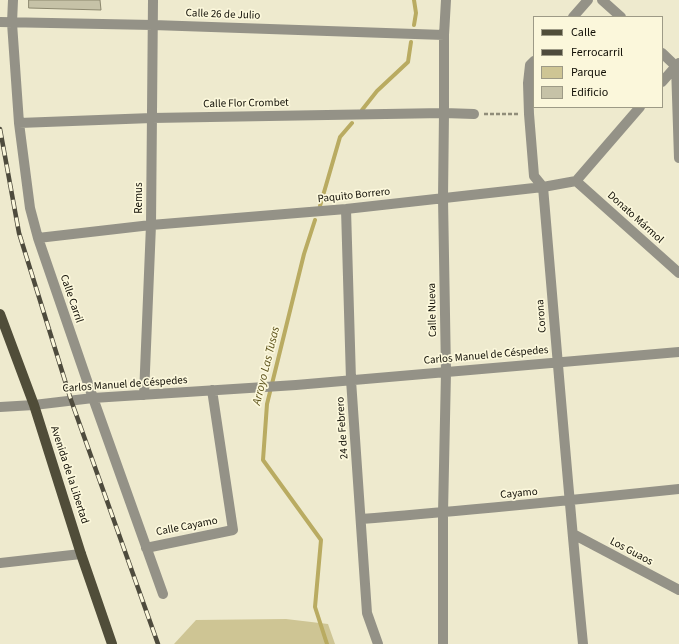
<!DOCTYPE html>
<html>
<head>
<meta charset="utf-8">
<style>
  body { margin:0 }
  #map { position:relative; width:679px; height:644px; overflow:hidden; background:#eeeace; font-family:"Source Sans 3",sans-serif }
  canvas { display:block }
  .legend { position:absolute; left:533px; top:16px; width:130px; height:92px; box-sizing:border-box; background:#fbf7db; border:1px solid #9d9a86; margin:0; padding:5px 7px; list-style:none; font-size:12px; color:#110f06 }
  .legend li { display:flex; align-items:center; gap:8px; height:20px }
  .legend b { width:20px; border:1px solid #9d9a86 }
</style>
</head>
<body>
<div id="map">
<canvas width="679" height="644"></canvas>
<ul class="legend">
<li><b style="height:5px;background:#504d39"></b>Calle</li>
<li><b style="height:5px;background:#4e4b3d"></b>Ferrocarril</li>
<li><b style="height:11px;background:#cec594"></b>Parque</li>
<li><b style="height:11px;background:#c6c2a7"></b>Edificio</li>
</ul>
</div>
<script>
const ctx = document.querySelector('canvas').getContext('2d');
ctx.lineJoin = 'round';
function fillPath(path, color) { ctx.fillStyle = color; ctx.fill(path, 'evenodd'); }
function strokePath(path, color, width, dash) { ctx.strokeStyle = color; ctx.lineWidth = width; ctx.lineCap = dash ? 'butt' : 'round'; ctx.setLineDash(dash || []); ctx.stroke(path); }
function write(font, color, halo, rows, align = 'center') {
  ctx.font = font + ' "Source Sans 3",sans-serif'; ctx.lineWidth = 3.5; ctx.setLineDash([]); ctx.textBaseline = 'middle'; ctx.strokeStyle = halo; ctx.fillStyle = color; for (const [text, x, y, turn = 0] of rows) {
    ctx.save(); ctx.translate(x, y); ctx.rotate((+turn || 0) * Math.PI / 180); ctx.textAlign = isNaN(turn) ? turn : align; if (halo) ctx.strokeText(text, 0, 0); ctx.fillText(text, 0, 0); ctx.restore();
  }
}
fillPath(new Path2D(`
  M286 619 328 624 335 644H174L196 620Z`), '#cec594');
strokePath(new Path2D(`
  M414 25 416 13 414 0
  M362 110 377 91 408 62 411 42
  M320 206 340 137 352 123
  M315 220 304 254 267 404 263 460 321 540 315 607 327 644`), '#b9ab61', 4);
const building = new Path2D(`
  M29 0H100L101 10 29 8Z`);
fillPath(building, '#c6c2a7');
strokePath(building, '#8c886f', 1);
strokePath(new Path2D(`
  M484 114H519`), '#908d79', 2.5, [4, 2]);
strokePath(new Path2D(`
  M13 0 12 23 19 123 30 208 38 238 93 398 163 594
  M602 0 621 17
  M573 17 588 0
  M0 22 153 25 444 35
  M662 53 679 69
  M534 61 530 65 528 83 529 114 534 176 543 187C556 339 568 492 583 644
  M679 63 676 66 679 158
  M662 82 676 66
  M19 123 152 118 444 113 474 114
  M576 181 679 273
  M346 209 351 380 367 613 378 644
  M38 238 151 225 346 209 543 187 576 181 640 107
  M144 395 151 225 153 0
  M0 407 34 405 93 398 296 385 679 352
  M361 519C467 511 573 500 679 489
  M573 534 679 590
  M146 548 233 530 212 390
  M0 563 81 554
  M443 644V513L446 372 443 198 444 113V35L446 0`), '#949287', 10);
strokePath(new Path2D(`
  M0 314 34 405 81 554 112 644`), '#504d39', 10);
const rail = new Path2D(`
  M0 129 19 233 71 400 158 644`);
strokePath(rail, '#4e4b3d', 4.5);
strokePath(rail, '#fbf7db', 3, [9]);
write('11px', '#110f06', '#fbf7db', [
  ["Calle 26 de Julio",223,15,2],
  ["Calle Flor Crombet",246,104,-1],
  ["Paquito Borrero",354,196,-6],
  ["Remus",140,198,-90],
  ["Donato Mármol",635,218,42],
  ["Calle Carril",71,299,71],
  ["Calle Nueva",433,310,-91],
  ["Corona",542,316,-95],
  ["Carlos Manuel de Céspedes",486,356,-5],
  ["Carlos Manuel de Céspedes",125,385,-4],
  ["24 de Febrero",343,428,-94],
  ["Avenida de la Libertad",69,475,72],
  ["Cayamo",519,494,-5],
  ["Calle Cayamo",187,527,-11],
  ["Los Guaos",631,552,28]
]);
write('italic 12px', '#5c521a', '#fbf7db', [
  ["Arroyo Las Tusas",267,366,-76]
]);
</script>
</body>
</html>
